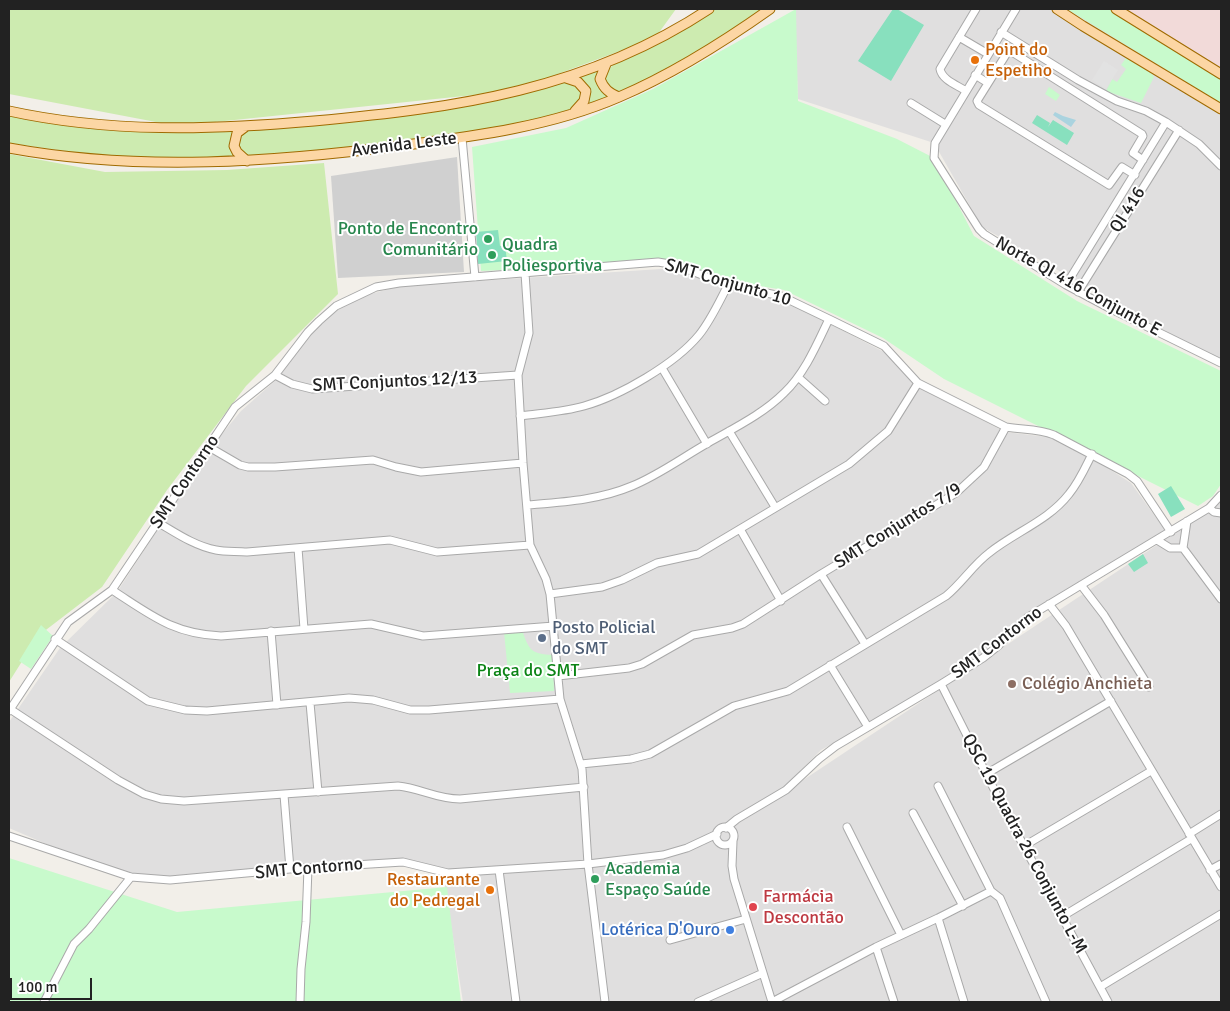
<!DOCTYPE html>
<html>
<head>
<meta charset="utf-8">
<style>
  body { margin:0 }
  #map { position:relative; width:1230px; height:1011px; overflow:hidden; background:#f2efe9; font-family:Signika,sans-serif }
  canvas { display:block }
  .frame { position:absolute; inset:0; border:10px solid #222; pointer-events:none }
  .scale { position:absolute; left:10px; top:978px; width:82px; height:22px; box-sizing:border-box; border:2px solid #222; border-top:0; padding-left:6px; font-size:15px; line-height:18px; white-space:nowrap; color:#222; -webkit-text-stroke:4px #fff; paint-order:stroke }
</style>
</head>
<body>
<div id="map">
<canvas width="1230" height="1011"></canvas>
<div class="frame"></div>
<div class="scale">100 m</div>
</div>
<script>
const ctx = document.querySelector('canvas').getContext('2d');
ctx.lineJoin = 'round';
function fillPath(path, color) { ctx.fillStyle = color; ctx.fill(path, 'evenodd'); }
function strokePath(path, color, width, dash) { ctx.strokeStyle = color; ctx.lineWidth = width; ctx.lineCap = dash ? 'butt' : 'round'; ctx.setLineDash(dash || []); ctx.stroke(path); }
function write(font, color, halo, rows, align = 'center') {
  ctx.font = font + ' Signika,sans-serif'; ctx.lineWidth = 4; ctx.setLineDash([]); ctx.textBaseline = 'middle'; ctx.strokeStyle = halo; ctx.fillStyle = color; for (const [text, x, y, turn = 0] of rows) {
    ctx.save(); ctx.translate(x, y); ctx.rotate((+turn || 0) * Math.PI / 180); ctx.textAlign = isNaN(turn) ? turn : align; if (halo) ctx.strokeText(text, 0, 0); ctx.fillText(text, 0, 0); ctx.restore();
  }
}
fillPath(new Path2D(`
  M794 9H1221V363L982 227 934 143 798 99Z
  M676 268 727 290 778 297 884 352 918 386 1005 432 1048 437 1092 458 1131 483 1165 530 1020 625 994 652 869 724 821 750 785 786 742 817 731 828 1172 535 1188 523 1221 495V1002H463L443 874 406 863 152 879 114 873 9 828V722L60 648 117 592 212 446 241 411 276 380 319 323 356 298 400 286Z`), '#e0dfdf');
fillPath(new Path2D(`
  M1119 9H1220L1221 10V68Z`), '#f2dad9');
fillPath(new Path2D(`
  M457 157 464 272 338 278 331 176Z`), '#d0d0d0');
fillPath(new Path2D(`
  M9 9H676L655 38 512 91 177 126 9 94Z
  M708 9H770L671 68 622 92 610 95 603 89 606 71 616 63 656 41Z
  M615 63 605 71 600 80 609 96 574 112 463 134 246 161 156 159 86 154 9 143V113L88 127 147 132 248 130 501 98 566 82Z
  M9 154 105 172 227 170 324 163 338 294 246 386 167 490 102 587 38 636 9 682Z`), '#cdebb0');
fillPath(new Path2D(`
  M796 9 798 101 897 139 934 158 974 236 1077 301 1221 371V484L1213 496 1198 506 944 379 883 338 784 290 728 281 678 263 481 271 472 147 566 128 653 89Z
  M1067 9H1109L1221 78V103Z
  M1126 58 1152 74 1154 77 1141 103 1106 91 1112 79 1117 82 1126 69 1121 65Z
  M1049 87 1060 95 1056 101 1045 94Z
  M41 625 53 636 31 669 19 661Z
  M522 630C529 650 531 654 553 655L554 691 510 693 504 632Z
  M9 858 177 912 447 887 461 1002H9Z`), '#c8facc');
fillPath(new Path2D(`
  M893 9H897L924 25 891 81 858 61Z
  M1037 115 1050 123 1048 127 1053 120 1074 133 1067 145 1032 123Z
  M498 230 500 246 505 245 507 261 478 264 476 232Z
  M1171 486 1185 509 1171 517 1158 494Z
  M1143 554 1148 563 1134 572 1128 564Z`), '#88e0be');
fillPath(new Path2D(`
  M1104 61 1118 70 1106 89 1092 80Z`), '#e2e2e2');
fillPath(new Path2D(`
  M1055 112 1063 116 1076 120 1071 127 1053 115Z`), '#aad3df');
const minor = new Path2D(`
  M1016 9 935 143 934 158 979 229 984 234 1066 285 1109 308 1221 363
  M1001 32 1078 80 1117 101 1146 111 1166 122 1199 144 1221 166
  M959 37 988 54
  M982 63 996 71
  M975 75 988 83
  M966 91C957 85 942 80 940 69L976 9
  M911 103 945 124
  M462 138 475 277
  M1135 175 1122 167 1109 185 979 105 977 101 1007 53 1012 52 1142 134 1143 136 1133 153 1143 160
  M525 273 529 333 518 375 523 463 530 545 546 579 550 594 560 699 582 769 588 864 605 1002
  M1066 285 1166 122
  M1078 292 1179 130
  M662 368 707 444
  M275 375 292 384 312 389 518 375
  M798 377 825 401
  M520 416C541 413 563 412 584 406 620 396 675 364 699 335 711 320 719 302 728 285
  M729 431 775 507
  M209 447 240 465 248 467H275L373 460 396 467 421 472 523 463
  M528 505C563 502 599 500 632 486 659 475 683 457 708 443 734 428 763 414 784 393 805 373 817 344 829 319
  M1209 508 1214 512 1221 513
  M1187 521 1183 548 1221 599
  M159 523C176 533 195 546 216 550 225 552 237 551 247 552L390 540 437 552 530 545
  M740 529 781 601
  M1157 540 1170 548H1183
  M298 548 304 629
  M821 574 865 644
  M1081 585 1104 615 1149 687
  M112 590C151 615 173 634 221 636L371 624 423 636 554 626
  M550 594 602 587 622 580 657 563 698 554 849 464 888 431 918 383
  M1049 604 1066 626 1221 887
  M271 631 277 705
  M55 639 148 701 185 710 207 711 349 698 373 700 410 710H429L560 699
  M830 665 868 727
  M558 676 629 668 642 664 693 635 732 628 743 624 821 574 956 493 984 467 1006 427
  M941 684 1005 811 1108 1002
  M310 703 318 792
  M10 709 118 780 144 794 161 799 184 801 398 786C420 788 436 799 460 799L584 787
  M9 711 68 622 112 590 235 407 275 375 308 332 319 321 336 306 376 287 399 283 658 262 676 265 728 285 781 296 829 319 884 346 918 383 1006 427C1022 430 1038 428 1054 435L1128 474 1137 481 1171 532
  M581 764 631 759 650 754 734 706 788 691 946 596C962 583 973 565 989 553 1015 532 1048 521 1069 494 1079 482 1085 468 1092 454
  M986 774 1111 701
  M938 786 991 891 1000 898 1046 1002
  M284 795 290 869
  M913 813 963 906
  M847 827 901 935
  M716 836a9 9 0 1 1 18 0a9 9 0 1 1-18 0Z
  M726 828 737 819 786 790 819 759 836 746 941 684 983 658 998 646 1028 617 1209 508 1221 495
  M1189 834 1221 814
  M9 836 131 877 170 880 290 869 403 862 448 873 588 864 663 855 687 848 717 834
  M733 841 732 866 734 879 772 1002
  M1024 846 1151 771
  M499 870 516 1002
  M1210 870 1221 864
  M1063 916 1191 839
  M938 918 964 1002
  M670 940 746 919
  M876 947 894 1002
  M1100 987 1221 914
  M44 1002 74 944 89 929 131 877
  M300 1002 301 969 306 922 308 868
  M698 1002 763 973
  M772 1002 876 947 938 918 991 891`);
const major = new Path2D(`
  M1057 9 1083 26 1221 109
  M1116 9 1221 74
  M606 64 600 79C604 89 609 93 619 97
  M566 78 578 82 586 91 584 101 575 111
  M9 111C109 133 213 130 314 121 457 108 586 90 709 9
  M245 127 237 133 234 146 237 152 247 161
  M9 148C140 172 274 162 406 145 477 136 552 126 619 97 673 74 722 43 770 9`);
strokePath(minor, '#a9a9a9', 9);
strokePath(major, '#a06b00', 11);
strokePath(minor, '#fff', 7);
strokePath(major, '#fcd6a4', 9);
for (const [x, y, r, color] of [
  [975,60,5,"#e8710a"],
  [488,239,5,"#2e9e5b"],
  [492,255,5,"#2e9e5b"],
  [542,638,5,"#5c6f8a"],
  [1012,684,5,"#8d6e63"],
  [595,879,5,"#2e9e5b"],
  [490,890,5,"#e8710a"],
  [753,907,5,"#e0444e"],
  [730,930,5,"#3f7fe0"]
]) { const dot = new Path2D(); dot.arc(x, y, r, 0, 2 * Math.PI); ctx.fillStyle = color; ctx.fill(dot); strokePath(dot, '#fff', 2); }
write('18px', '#c56008', '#fff', [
  ["Point do",985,50],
  ["Espetiho",985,71],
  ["Restaurante",480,880,"right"],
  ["do Pedregal",480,901,"right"]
], 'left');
write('18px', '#222', '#fff', [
  ["Avenida Leste",404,145,-7],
  ["QI 416",1128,210,-58],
  ["SMT Conjunto 10",728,283,16],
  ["Norte QI 416 Conjunto E",1078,287,29],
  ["SMT Conjuntos 12/13",395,382,-3],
  ["SMT Contorno",185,482,-56],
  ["SMT Conjuntos 7/9",898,526,-32],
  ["SMT Contorno",997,643,-37],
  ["QSC 19 Quadra 26 Conjunto L-M",1024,844,62],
  ["SMT Contorno",309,869,-5]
]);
write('18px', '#27864d', '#fff', [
  ["Ponto de Encontro",478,229,"right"],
  ["Comunitário",478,250,"right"],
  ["Quadra",502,245],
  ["Poliesportiva",502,266],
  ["Academia",605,869],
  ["Espaço Saúde",605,890]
], 'left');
write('18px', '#4e5e75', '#fff', [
  ["Posto Policial",552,628],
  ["do SMT",552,649]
], 'left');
write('18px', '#0c8416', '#fff', [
  ["Praça do SMT",528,671]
]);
write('18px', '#785e54', '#fff', [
  ["Colégio Anchieta",1022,684]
], 'left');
write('18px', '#be3a42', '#fff', [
  ["Farmácia",763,897],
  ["Descontão",763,918]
], 'left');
write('18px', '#366cbe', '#fff', [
  ["Lotérica D'Ouro",720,930]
], 'right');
</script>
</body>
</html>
